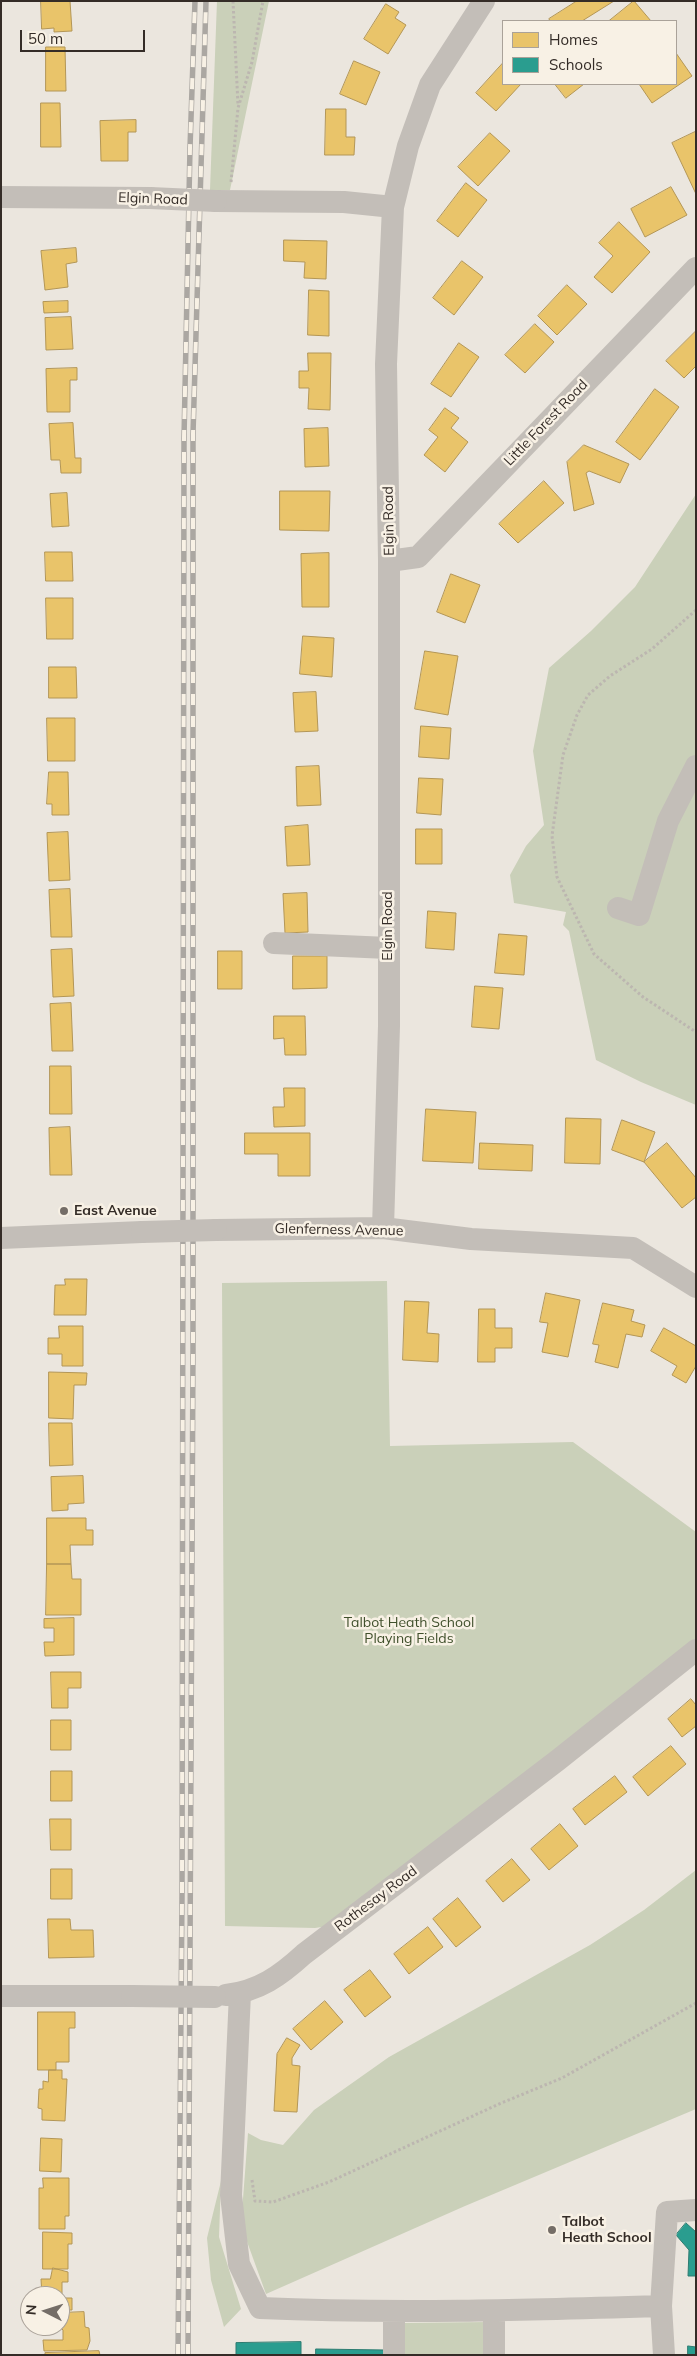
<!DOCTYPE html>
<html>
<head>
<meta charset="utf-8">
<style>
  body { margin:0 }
  #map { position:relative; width:697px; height:2356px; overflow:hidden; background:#ebe6de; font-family:Mulish,sans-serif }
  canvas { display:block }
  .frame { position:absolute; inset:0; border:2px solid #342c27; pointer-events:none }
  .legend { position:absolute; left:502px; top:20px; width:175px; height:65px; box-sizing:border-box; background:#f8f1e5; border:1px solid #aaa299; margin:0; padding:6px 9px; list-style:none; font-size:15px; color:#342c27 }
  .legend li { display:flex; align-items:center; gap:10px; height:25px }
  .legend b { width:25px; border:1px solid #aaa299 }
  .north { position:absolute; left:20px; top:2286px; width:50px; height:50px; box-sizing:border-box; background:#f8f1e5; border:1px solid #aaa299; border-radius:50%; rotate:275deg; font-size:14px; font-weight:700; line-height:20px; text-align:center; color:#342c27 }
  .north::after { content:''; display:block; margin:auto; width:18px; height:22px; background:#746d67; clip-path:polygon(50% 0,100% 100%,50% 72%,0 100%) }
  .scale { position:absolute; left:20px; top:30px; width:125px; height:22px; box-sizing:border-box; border:2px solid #342c27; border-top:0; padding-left:6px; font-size:15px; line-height:18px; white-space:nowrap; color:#342c27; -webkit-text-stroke:4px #f8f1e5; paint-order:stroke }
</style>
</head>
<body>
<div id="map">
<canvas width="697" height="2356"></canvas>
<div class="frame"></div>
<ul class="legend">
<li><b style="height:14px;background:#e9c46a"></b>Homes</li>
<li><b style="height:14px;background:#2a9d8f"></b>Schools</li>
</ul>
<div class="north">N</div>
<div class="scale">50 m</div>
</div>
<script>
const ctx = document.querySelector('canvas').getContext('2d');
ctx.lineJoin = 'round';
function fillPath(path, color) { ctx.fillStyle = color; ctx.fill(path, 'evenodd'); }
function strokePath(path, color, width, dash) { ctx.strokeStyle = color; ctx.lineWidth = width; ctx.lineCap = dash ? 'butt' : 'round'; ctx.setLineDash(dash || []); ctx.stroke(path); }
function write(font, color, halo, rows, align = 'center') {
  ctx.font = font + ' Mulish,sans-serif'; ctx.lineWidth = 5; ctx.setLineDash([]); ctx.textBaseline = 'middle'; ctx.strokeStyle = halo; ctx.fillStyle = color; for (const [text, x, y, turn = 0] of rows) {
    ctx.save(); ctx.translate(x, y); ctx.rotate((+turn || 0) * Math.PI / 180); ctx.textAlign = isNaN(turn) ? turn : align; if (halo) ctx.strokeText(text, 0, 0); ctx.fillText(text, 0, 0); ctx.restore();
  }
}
fillPath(new Path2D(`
  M217 1H269L230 190H210Z
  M696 494V1105L641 1082 596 1060 569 931 563 925 566 912 514 903 510 875 526 846 544 825 533 751 549 668 591 631 635 587Z
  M387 1281 390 1446 573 1442 696 1532V1639L335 1925 315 1928 225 1926 222 1283Z
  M696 1870V2109L465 2206 266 2294 241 2225 248 2133 261 2140 283 2145 314 2110 389 2057 590 1945 644 1910Z
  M221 2181 219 2237 241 2309 224 2327 211 2280 207 2238Z
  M489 2322V2355H402L405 2323Z`), '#cad0b9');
const homes = new Path2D(`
  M41 1H70L72 31 54 32V28L42 29Z
  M577 1H614L582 21H550L549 19Z
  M634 1 651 21H609Z
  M386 4 399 12 395 18 406 25 388 54 364 39Z
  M46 47H65L66 91H46Z
  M676 53 692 76 652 103 639 84H676Z
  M354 61 380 72 366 105 340 94Z
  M503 63V84H521L496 111 476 93Z
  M555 84H584L566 98Z
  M41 103H60L61 147H41Z
  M326 109H346V137H355L354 155H325Z
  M136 120V132H128V161H101L100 121Z
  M695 132 696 134V194L672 143Z
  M490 133 510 151 478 186 458 167Z
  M466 183 487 200 458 237 437 221Z
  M671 187 687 215 645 237 631 209Z
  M619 222 650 252 612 293 594 277 613 256 599 243Z
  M284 240 327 241 326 279 304 278 305 262 284 261Z
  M76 248 77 262 66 264 68 287 45 290 41 251Z
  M462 261 483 277 454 315 433 298Z
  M567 285 587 304 557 335 538 316Z
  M309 290 329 291V336L308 335Z
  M68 301V312L44 313 43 302Z
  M71 317 73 349 46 350 45 318Z
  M535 324 554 342 525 373 505 355Z
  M696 331V366L684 378 666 361Z
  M459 343 479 357 451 397 431 384Z
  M308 353H331L330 410 308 409 309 388H299V371H308Z
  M77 368V380H70V412H47L46 369Z
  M655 389 679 407 640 460 616 442Z
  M445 408 459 418 451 428 468 442 445 472 424 455 438 437 429 430Z
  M73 423 75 458H81V473H61L60 460H51L49 424Z
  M328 428 329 466 305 467 304 429Z
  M584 445 629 464 620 483 589 471 586 473 594 504 574 511 567 462Z
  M544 481 564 503 518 543 499 524Z
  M280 491H330L329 531 280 530Z
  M67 493 69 526 52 527 50 494Z
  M45 552H72L73 581H46Z
  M329 553V607H302L301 554Z
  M451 574 480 585 465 623 437 612Z
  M46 598H73V639H47Z
  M303 636 334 638 332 677 300 674Z
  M425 651 458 656 448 715 415 709Z
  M49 667H76L77 698H49Z
  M316 692 318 731 295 732 293 693Z
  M47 718H75V761H48Z
  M421 726 451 728 449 759 419 757Z
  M319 766 321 805 297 806 296 767Z
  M49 772H68L69 815H52V804H47Z
  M419 778 443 779 441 815 417 813Z
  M308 825 310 865 287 866 285 827Z
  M416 829H442V864H416Z
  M68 832 70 880 49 881 47 833Z
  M70 889 72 937H51L49 890Z
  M307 893 308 932 285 933 283 894Z
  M428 911 456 913 454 950 426 948Z
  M499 934 527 936 524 975 495 973Z
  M72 949 74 996 53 997 51 950Z
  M218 951H242V989H218Z
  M293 956H327V988L293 989Z
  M475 986 503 988 499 1029 472 1027Z
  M71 1003 73 1051H52L50 1004Z
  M274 1016H305L306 1055H285L284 1038 274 1039Z
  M50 1066H71L72 1114H50Z
  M284 1088H305V1126L274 1127 273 1107H284Z
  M426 1109 476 1112 473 1163 423 1161Z
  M566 1118 601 1119 600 1164 565 1163Z
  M622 1120 655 1132 644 1162 612 1150Z
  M70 1127 72 1175H50L49 1128Z
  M245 1133H310V1176H278V1154H245Z
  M480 1143 533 1145 532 1171 479 1169Z
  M667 1143 696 1178V1197L682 1208 644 1162Z
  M65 1279H87L86 1315H54L55 1285H65Z
  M546 1293 580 1300 568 1357 542 1352 548 1323 540 1322Z
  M405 1301 429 1302 427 1333 439 1334 438 1362 403 1360Z
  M603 1303 634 1310 631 1321 645 1325 642 1337 626 1334 618 1368 595 1362 599 1345 593 1344Z
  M479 1309H495V1328H512V1348H495V1362H478Z
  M59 1326H83V1366H62V1354H48V1338H59Z
  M664 1328 696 1346V1366L686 1383 672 1375 677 1366 651 1351Z
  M49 1372 87 1373 86 1385H74L73 1419 49 1418Z
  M49 1423H72L73 1465 50 1466Z
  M83 1476 84 1503 68 1504V1510L52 1511 51 1477Z
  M47 1518H86V1530H93V1545H70L71 1564H47Z
  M47 1564H71L72 1579H81V1615H46Z
  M74 1618V1655L45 1656 44 1642H54V1628H44V1619Z
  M51 1672H81V1688H68V1708H52Z
  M691 1699 696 1705V1726L682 1737 668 1719Z
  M51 1720H71V1750H51Z
  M671 1746 686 1764 648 1796 633 1777Z
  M51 1771H72V1801H51Z
  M615 1776 627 1792 585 1825 573 1809Z
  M50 1819H71V1850H51Z
  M560 1824 578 1846 549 1870 531 1849Z
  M512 1859 530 1880 503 1902 486 1881Z
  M51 1869H72V1899H51Z
  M458 1898 481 1927 456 1947 433 1919Z
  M48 1919H70L71 1930H93L94 1957 49 1958Z
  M428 1927 443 1947 409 1974 394 1954Z
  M370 1970 391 1997 365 2017 344 1990Z
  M325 2001 343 2022 311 2050 293 2029Z
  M38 2012H75V2028H69V2062H56V2070H38Z
  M287 2038 300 2045 292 2058V2065L300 2066 297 2112 274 2111 277 2054Z
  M49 2070H62V2079H67L65 2121 42 2120V2109L38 2108 39 2089H43V2081L48 2082Z
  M41 2138 62 2139 61 2172 40 2171Z
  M43 2178H69V2216H65V2229H39V2188H43Z
  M43 2232 72 2233V2244H68V2269H43Z
  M53 2268 68 2272V2282H62V2298H72V2310H60V2296H42L41 2279H50Z
  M84 2312 85 2327 89 2328 90 2341 87 2350 44 2351 43 2340H63V2330L60 2327H49L60 2326V2313Z
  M99 2351 100 2355H45V2353Z`);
fillPath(homes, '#e9c46a');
strokePath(homes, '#b39656', 1);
const schools = new Path2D(`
  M686 2223 696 2232V2276H688L689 2250 676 2235Z
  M301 2342V2355H236V2343Z
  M688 2346 696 2347V2355H688Z
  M316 2349 385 2350V2355H316Z`);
fillPath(schools, '#2a9d8f');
strokePath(schools, '#2d7b70', 1);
strokePath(new Path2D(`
  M233 1 238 105
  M231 182 238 108 252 62 263 1
  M696 610 652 649 610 676 588 695 577 715 563 755 552 836 557 877 594 954 643 997 696 1032
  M252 2180 255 2201 273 2202 329 2182 499 2104 562 2078 696 2003`), '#bcb6b0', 3, [2.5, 2.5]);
strokePath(new Path2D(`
  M1 197 150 198
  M216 201 344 202 393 207
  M389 561 418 557 696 268
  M618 908 639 915 668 821 696 766
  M274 943 388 948
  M383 1228 389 1026V561L386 364 393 207 408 146 430 85 484 1
  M216 1230 383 1228 471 1239 633 1248 696 1287
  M1 1238 142 1232
  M240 1993 231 2195 239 2264 260 2308C393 2314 527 2310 661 2306L664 2355
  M226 1995C259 1991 280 1976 304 1954L558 1760 696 1650
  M1 1996H132
  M661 2306 667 2212 696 2210
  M394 2355V2311
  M494 2355V2311`), '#c3beb8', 22);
const rail = new Path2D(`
  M178 2355 182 1897 184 438 190 148 195 1
  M188 2355 193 1349V434L206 1`);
strokePath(rail, '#aba7a2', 5.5);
strokePath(rail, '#f8f1e5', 4, [11]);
strokePath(new Path2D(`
  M150 198 216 201
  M142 1232 216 1230
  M132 1996 215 1997`), '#c3beb8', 22);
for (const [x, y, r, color] of [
  [64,1211,5,"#746d67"],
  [552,2230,5,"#746d67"]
]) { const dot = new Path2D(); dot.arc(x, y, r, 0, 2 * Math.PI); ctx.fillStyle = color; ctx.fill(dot); strokePath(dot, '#f8f1e5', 2); }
write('14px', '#342c27', '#f8f1e5', [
  ["Elgin Road",153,199,2],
  ["Little Forest Road",546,423,-46],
  ["Elgin Road",389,521,-91],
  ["Elgin Road",388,926,-90],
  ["Glenferness Avenue",339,1230,1],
  ["Rothesay Road",376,1899,-37]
]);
write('bold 14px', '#342c27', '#f8f1e5', [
  ["East Avenue",74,1211],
  ["Talbot",562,2222],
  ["Heath School",562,2238]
], 'left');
write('14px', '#40502c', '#f8f1e5', [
  ["Talbot Heath School",409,1623],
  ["Playing Fields",409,1639]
]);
</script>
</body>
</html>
